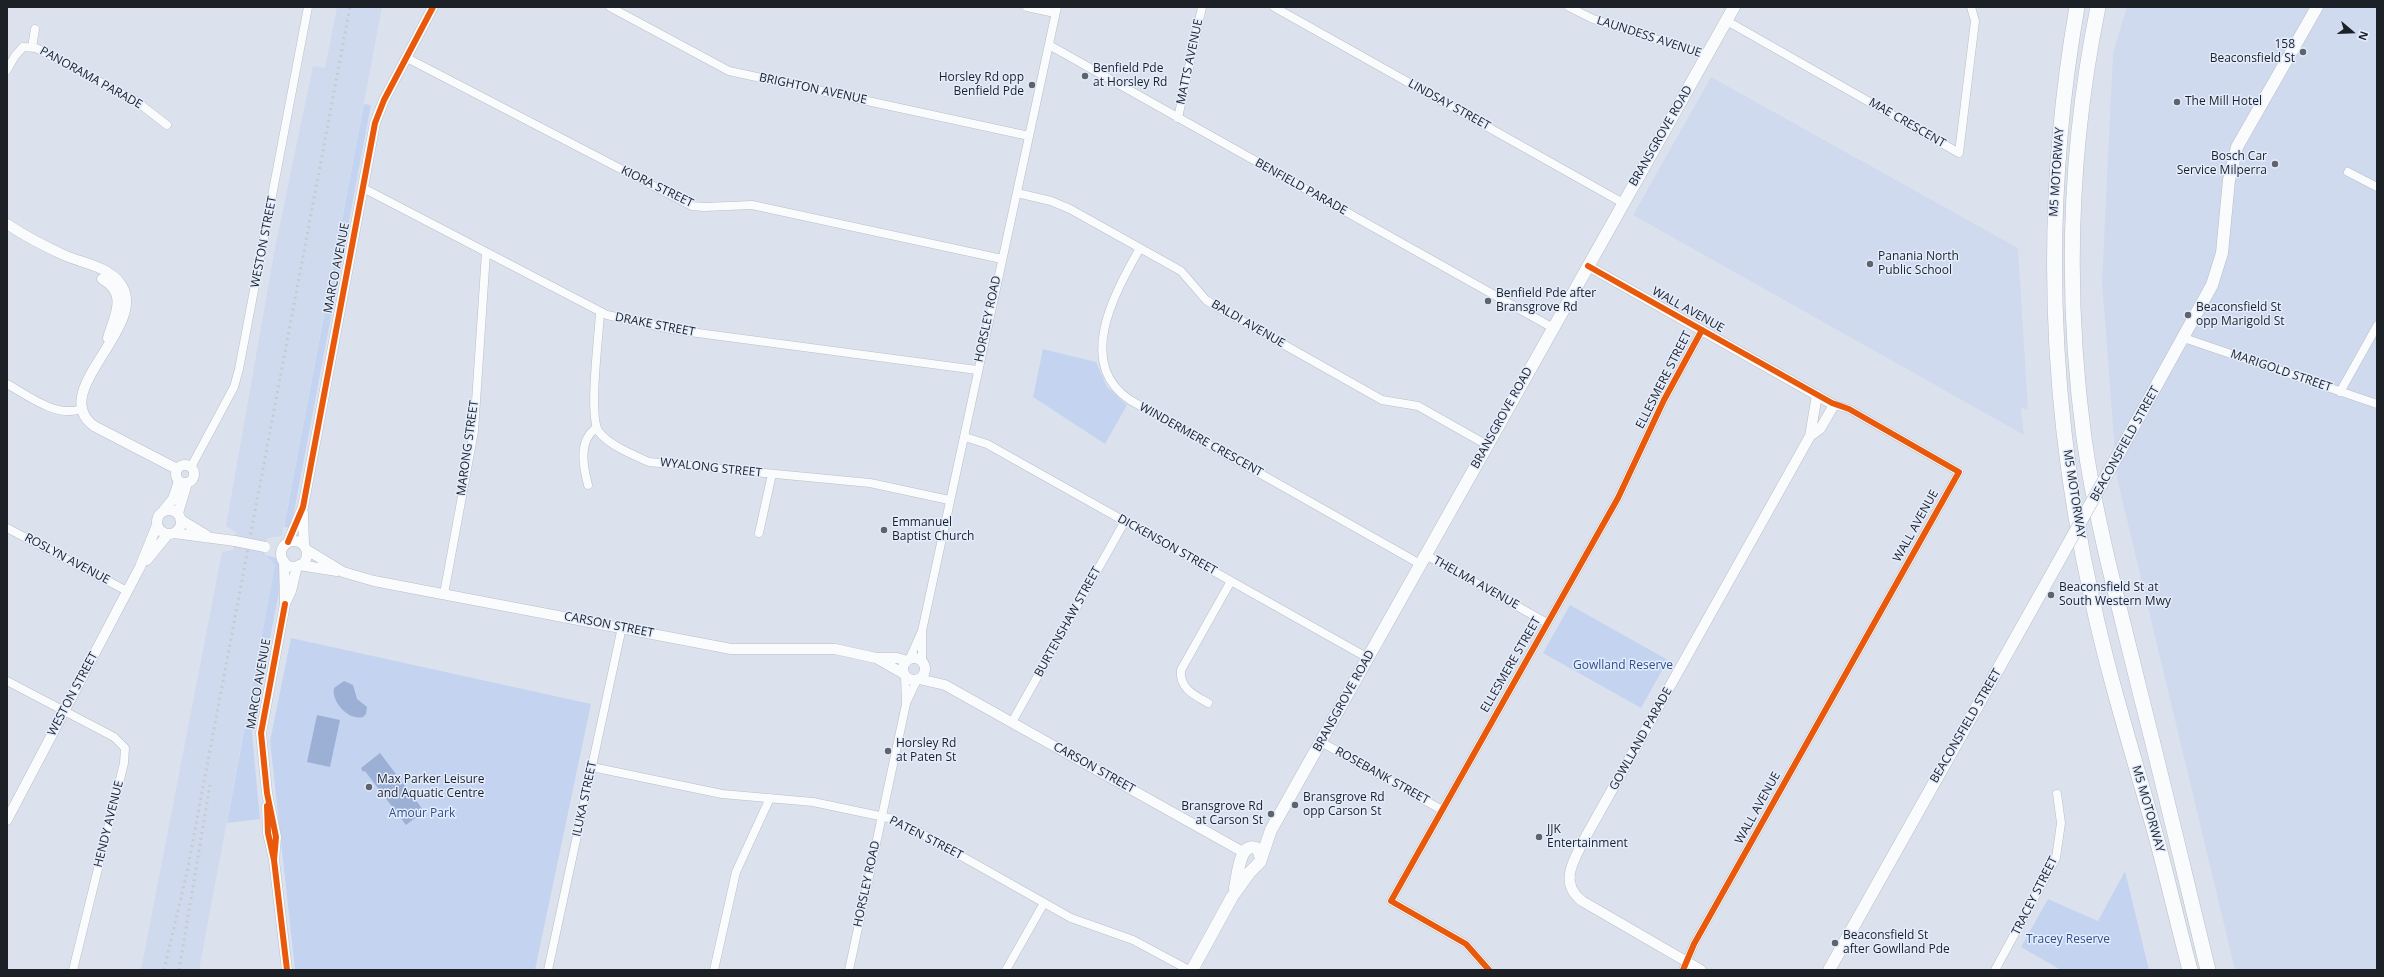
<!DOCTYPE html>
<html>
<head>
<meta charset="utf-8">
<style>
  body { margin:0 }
  #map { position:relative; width:2384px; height:977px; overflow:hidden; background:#dce2ed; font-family:"Open Sans",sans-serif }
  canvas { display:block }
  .frame { position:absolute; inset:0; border:8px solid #1c2027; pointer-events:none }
  .north { position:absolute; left:2332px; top:12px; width:40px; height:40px; -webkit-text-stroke:3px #e4edfd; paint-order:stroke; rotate:109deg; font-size:11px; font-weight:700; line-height:16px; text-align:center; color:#1c2027 }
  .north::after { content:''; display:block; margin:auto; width:14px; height:18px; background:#1c2027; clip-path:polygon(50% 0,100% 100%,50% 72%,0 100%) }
</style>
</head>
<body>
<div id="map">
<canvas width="2384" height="977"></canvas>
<div class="frame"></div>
<div class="north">N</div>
</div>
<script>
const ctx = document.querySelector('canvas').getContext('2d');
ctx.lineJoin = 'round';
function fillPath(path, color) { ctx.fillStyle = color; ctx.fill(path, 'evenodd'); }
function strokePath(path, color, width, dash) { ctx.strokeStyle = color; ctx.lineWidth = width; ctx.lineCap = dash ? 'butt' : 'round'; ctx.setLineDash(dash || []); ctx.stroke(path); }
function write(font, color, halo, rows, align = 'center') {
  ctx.font = font + ' "Open Sans",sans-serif'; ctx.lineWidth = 3; ctx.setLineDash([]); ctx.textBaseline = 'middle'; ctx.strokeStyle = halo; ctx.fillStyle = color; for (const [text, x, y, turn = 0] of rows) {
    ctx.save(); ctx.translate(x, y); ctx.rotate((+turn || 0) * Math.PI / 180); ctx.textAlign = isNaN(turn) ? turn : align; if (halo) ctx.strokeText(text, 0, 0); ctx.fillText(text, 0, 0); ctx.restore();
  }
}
fillPath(new Path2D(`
  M337 7H382L282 536 267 538 265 556 275 565 273 576 199 970H141L222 552 233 550 236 532 226 526 275 248 313 66 325 68Z
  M2127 7H2377V970H2235L2117 478 2102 282 2113 53Z
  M1711 77 2018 248 2028 410 2021 407 2024 435 1633 215Z`), '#cfdaee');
fillPath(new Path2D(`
  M364 104 371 105 291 528 284 527Z
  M1043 349 1096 362 1107 387 1127 405 1105 444 1033 397Z
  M265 555 277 558 283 571 252 733 260 819 227 823 273 576 275 565Z
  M1570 605 1668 660 1641 708 1543 653Z
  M291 638 591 704 535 970H295L270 741Z
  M2125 871 2149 970H2061L2021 947 2048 899 2098 921Z`), '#c4d4f0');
fillPath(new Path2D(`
  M344 681 353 685 357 699 367 707 366 714 363 717C349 721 331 702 334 688Z
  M317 715 340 720 330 767 307 762Z
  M380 753 424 811 406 825 365 771 363 772 361 768Z`), '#9cb0d5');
const minor = new Path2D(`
  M610 7 729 71 1029 136
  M1027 7 1055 13
  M1274 7 1623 203
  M1569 7 1593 19 1707 56
  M1727 21 1959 153 1975 21 1971 7
  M1049 45 1553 328
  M32 47 35 29
  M407 58 692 206 704 207 752 205 1002 259
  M7 70 15 56 23 47 36 48 136 101 167 125
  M1178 118 1202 7
  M2348 172 2377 187
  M363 188 607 315 675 330 977 370
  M1017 193 1051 201 1070 209 1181 271 1206 300 1219 308 1382 400 1418 406 1487 445
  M1140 248C1116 291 1074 363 1130 400L1420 564
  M600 313C599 335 588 418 599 432 610 446 634 455 649 462L870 483 949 500
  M2184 338 2377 404
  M7 384C29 396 56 418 81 409
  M2340 392 2377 326
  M965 437 987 444 1368 658
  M191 467 234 387 239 369 308 7
  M588 485C583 466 578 441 596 428
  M7 528 127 591
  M759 533 772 474
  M1426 555 1547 623
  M444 594 474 431 486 253
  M909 660 921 633
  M922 663V631L1057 7
  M7 681 114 737 125 748 124 763 73 970
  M906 703 917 680
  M1208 703C1194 695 1179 688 1181 670L1231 581
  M1012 722 1125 521
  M1321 742 1442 810
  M592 767 722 794 813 802 889 818 917 831 1071 918 1133 940 1189 970
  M548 970 622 627
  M714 970 736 872 770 798
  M849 970 906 704 905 676
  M1006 970 1044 903
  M1489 970 1466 944 1391 901 1618 498 1664 400 1702 330
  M1683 970 1694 944 1959 472 1849 409 1834 405
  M1995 970 2056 858 2061 823 2057 794`);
const tertiary = new Path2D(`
  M7 224C25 236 46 247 66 256 83 263 108 267 120 283 152 325 46 391 94 426L177 469
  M1588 266 1834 405 1820 429 1810 436
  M102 279C129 294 114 316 108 338
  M176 474a9 9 0 1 1 18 0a9 9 0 1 1-18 0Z
  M157 522a12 12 0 1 1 24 0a12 12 0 1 1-24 0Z
  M164 510 173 499 179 481
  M178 513 187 483
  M303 513 304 545
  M181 520 206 535
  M174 533 235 541
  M281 554a13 13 0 1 1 26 0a13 13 0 1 1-26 0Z
  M288 542 303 507 375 123 384 100 433 7
  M307 550 343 572 374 581 731 649H835L876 658 904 674
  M147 560 168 534
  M284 561 285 602
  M299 565 337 571
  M878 658H897L907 661
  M903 669a11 11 0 1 1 22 0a11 11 0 1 1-22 0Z
  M919 679 945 685 1243 852
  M267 806 268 833 274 860 287 970
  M7 820 140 567 157 525
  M274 860 276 837 267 793 261 733 285 604 291 591 297 566
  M1701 970 1582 901C1558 882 1574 860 1585 838L1810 436 1817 395`);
const secondary = new Path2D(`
  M2119 453 2212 285 2222 253 2229 180 2237 147 2317 7
  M1235 888C1238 876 1239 839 1258 849L1261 858
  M1192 970 1232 897 1250 872 1260 862 1271 830 1734 7
  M1829 970 2056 566`);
const motorway = new Path2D(`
  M2077 7C2042 206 2048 401 2092 599 2109 679 2134 757 2156 836 2168 881 2178 925 2190 970
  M2098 7C2069 149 2065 295 2084 438 2096 523 2119 605 2139 688 2163 782 2185 876 2208 970`);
strokePath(minor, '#b9bec6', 9);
strokePath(tertiary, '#b9bec6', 11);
strokePath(secondary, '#b9bec6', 13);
strokePath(motorway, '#b9bec6', 16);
strokePath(minor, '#fafbfc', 8);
strokePath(tertiary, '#fafbfc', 10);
strokePath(secondary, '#fafbfc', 12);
strokePath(motorway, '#fafbfc', 15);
strokePath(new Path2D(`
  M164 970 187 872 204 782 350 7
  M179 970 210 785`), '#c8cace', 3, [2, 4]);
const tertiaryBridge = new Path2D(`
  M235 541 265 547`);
const secondaryBridge = new Path2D(`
  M2056 566 2119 453`);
strokePath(tertiaryBridge, '#b9bec6', 11, []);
strokePath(secondaryBridge, '#b9bec6', 13, []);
strokePath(tertiaryBridge, '#fafbfc', 10);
strokePath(secondaryBridge, '#fafbfc', 12);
strokePath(new Path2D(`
  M1588 266 1832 403 1849 409 1959 472 1694 944 1683 970
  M288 542 303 507 375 123 384 100 433 7
  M267 806 268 833 274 860 287 970
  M274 860 276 837 267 793 261 733 285 604
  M1489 970 1466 944 1391 901 1618 498 1664 400 1702 330`), '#e8590c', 6);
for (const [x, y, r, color] of [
  [2303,52,4,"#5f646c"],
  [1085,76,4,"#5f646c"],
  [1032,85,4,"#5f646c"],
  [2177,102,4,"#5f646c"],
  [2275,164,4,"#5f646c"],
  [1870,264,4,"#5f646c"],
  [1488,301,4,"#5f646c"],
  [2188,315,4,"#5f646c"],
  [884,530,4,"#5f646c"],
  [2051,595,4,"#5f646c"],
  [888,751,4,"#5f646c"],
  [369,787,4,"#5f646c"],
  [1295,805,4,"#5f646c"],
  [1271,814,4,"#5f646c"],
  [1539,837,4,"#5f646c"],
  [1835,943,4,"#5f646c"]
]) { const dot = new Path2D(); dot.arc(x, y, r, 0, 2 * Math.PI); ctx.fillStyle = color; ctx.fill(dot); strokePath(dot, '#e4edfd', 1.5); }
write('12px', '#1c2027', '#e4edfd', [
  ["LAUNDESS AVENUE",1649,37,18],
  ["MATTS AVENUE",1190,62,-78],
  ["PANORAMA PARADE",91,78,29],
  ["BRIGHTON AVENUE",813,89,12],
  ["LINDSAY STREET",1449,105,29],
  ["MAE CRESCENT",1907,123,30],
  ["BRANSGROVE ROAD",1661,136,-60],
  ["M5 MOTORWAY",2057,172,-86],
  ["KIORA STREET",657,187,26],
  ["BENFIELD PARADE",1301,187,29],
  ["WESTON STREET",264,242,-79],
  ["MARCO AVENUE",337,268,-79],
  ["WALL AVENUE",1688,310,29],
  ["HORSLEY ROAD",988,319,-78],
  ["BALDI AVENUE",1248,324,30],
  ["DRAKE STREET",655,325,11],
  ["MARIGOLD STREET",2281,371,19],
  ["ELLESMERE STREET",1664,380,-63],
  ["BRANSGROVE ROAD",1502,418,-61],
  ["WINDERMERE CRESCENT",1201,440,29],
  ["BEACONSFIELD STREET",2125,444,-61],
  ["MARONG STREET",468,448,-82],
  ["WYALONG STREET",711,468,6],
  ["M5 MOTORWAY",2074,494,81],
  ["WALL AVENUE",1916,526,-61],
  ["DICKENSON STREET",1167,545,29],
  ["ROSLYN AVENUE",67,559,28],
  ["THELMA AVENUE",1476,583,29],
  ["BURTENSHAW STREET",1068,622,-61],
  ["CARSON STREET",609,625,11],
  ["ELLESMERE STREET",1511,665,-60],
  ["MARCO AVENUE",259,684,-80],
  ["WESTON STREET",73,694,-62],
  ["BRANSGROVE ROAD",1344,701,-61],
  ["BEACONSFIELD STREET",1966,726,-60],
  ["GOWLLAND PARADE",1641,739,-61],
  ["CARSON STREET",1094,768,29],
  ["ROSEBANK STREET",1382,776,29],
  ["ILUKA STREET",585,799,-78],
  ["WALL AVENUE",1758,808,-61],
  ["M5 MOTORWAY",2148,809,74],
  ["HENDY AVENUE",109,824,-76],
  ["PATEN STREET",926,838,27],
  ["HORSLEY ROAD",867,884,-78],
  ["TRACEY STREET",2035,896,-63]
]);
write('12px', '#1c2027', '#e4edfd', [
  ["158",2295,45,"right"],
  ["Beaconsfield St",2295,59,"right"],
  ["Benfield Pde",1093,69],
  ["at Horsley Rd",1093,83],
  ["Horsley Rd opp",1024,78,"right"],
  ["Benfield Pde",1024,92,"right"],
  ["The Mill Hotel",2185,102],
  ["Bosch Car",2267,157,"right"],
  ["Service Milperra",2267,171,"right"],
  ["Panania North",1878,257],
  ["Public School",1878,271],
  ["Benfield Pde after",1496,294],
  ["Bransgrove Rd",1496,308],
  ["Beaconsfield St",2196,308],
  ["opp Marigold St",2196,322],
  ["Emmanuel",892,523],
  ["Baptist Church",892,537],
  ["Beaconsfield St at",2059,588],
  ["South Western Mwy",2059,602],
  ["Horsley Rd",896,744],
  ["at Paten St",896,758],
  ["Max Parker Leisure",377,780],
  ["and Aquatic Centre",377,794],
  ["Bransgrove Rd",1303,798],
  ["opp Carson St",1303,812],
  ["Bransgrove Rd",1263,807,"right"],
  ["at Carson St",1263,821,"right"],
  ["JJK",1547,830],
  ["Entertainment",1547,844],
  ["Beaconsfield St",1843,936],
  ["after Gowlland Pde",1843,950]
], 'left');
write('12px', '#304f8c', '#e4edfd', [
  ["Gowlland Reserve",1623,666],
  ["Amour Park",422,814],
  ["Tracey Reserve",2068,940]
]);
</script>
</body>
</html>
